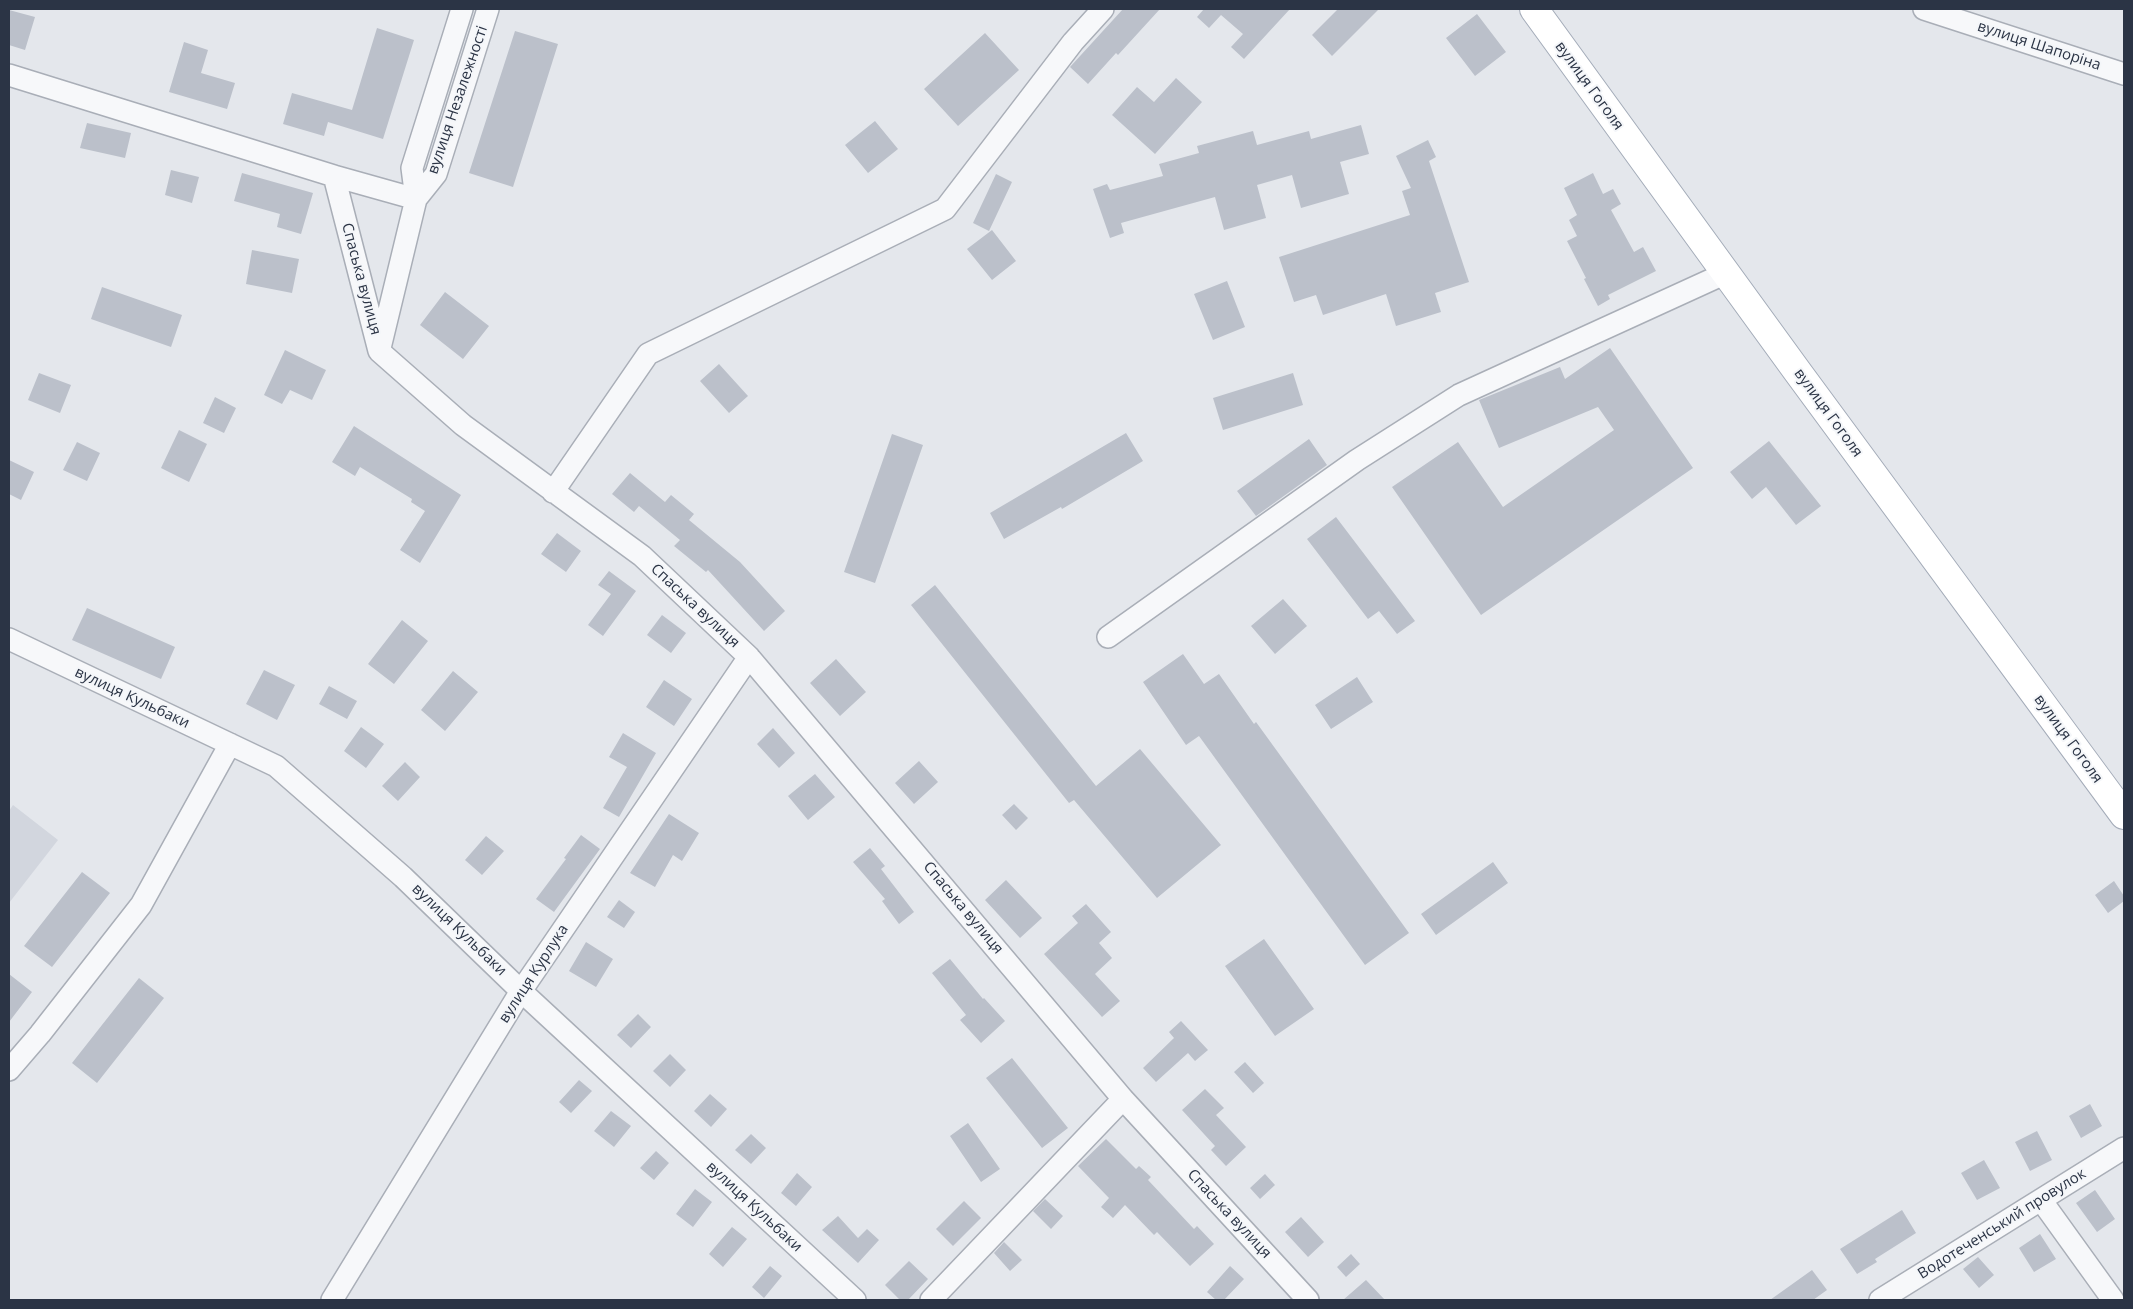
<!DOCTYPE html>
<html>
<head>
<meta charset="utf-8">
<style>
  body { margin:0 }
  #map { position:relative; width:2133px; height:1309px; overflow:hidden; background:#e4e7ec; font-family:"Open Sans",sans-serif }
  canvas { display:block }
  .frame { position:absolute; inset:0; border:10px solid #2b3445; pointer-events:none }
</style>
</head>
<body>
<div id="map">
<canvas width="2133" height="1309"></canvas>
<div class="frame"></div>
</div>
<script>
const ctx = document.querySelector('canvas').getContext('2d');
ctx.lineJoin = 'round';
function fillPath(path, color) { ctx.fillStyle = color; ctx.fill(path, 'evenodd'); }
function strokePath(path, color, width, dash) { ctx.strokeStyle = color; ctx.lineWidth = width; ctx.lineCap = dash ? 'butt' : 'round'; ctx.setLineDash(dash || []); ctx.stroke(path); }
function write(font, color, halo, rows, align = 'center') {
  ctx.font = font + ' "Open Sans",sans-serif'; ctx.lineWidth = 4; ctx.setLineDash([]); ctx.textBaseline = 'middle'; ctx.strokeStyle = halo; ctx.fillStyle = color; for (const [text, x, y, turn = 0] of rows) {
    ctx.save(); ctx.translate(x, y); ctx.rotate((+turn || 0) * Math.PI / 180); ctx.textAlign = isNaN(turn) ? turn : align; if (halo) ctx.strokeText(text, 0, 0); ctx.fillText(text, 0, 0); ctx.restore();
  }
}
fillPath(new Path2D(`
  M13 805 58 840 9 903V811Z`), '#d2d6de');
fillPath(new Path2D(`
  M1123 9H1160L1118 55 1116 53 1088 84 1070 67Z
  M1204 9H1290L1244 59 1231 47 1243 34 1221 15 1209 28 1197 17Z
  M1338 9H1379L1332 56 1312 35Z
  M9 10 35 17 25 50 9 45Z
  M1477 14 1506 52 1475 76 1446 38Z
  M377 28 414 40 383 139 328 122 324 136 283 124 292 93 352 110Z
  M515 31 558 44 513 187 469 173Z
  M985 33 1019 70 958 126 924 89Z
  M184 42 208 50 201 73 235 83 227 109 169 92Z
  M1176 78 1202 102 1155 154 1112 115 1137 87 1154 102Z
  M875 121 898 149 868 173 845 145Z
  M87 123 131 133 125 158 80 148Z
  M1361 125 1369 154 1340 162 1349 194 1301 208 1292 175 1257 185 1266 218 1224 230 1215 197 1121 223 1124 233 1110 238 1093 189 1107 184 1110 190 1163 176 1159 164 1199 153 1197 146 1253 131 1257 145 1309 131 1311 139Z
  M1428 140 1436 157 1429 161 1469 282 1435 293 1441 312 1396 326 1386 294 1323 315 1316 295 1294 302 1279 257 1410 215 1402 191 1411 188 1396 156Z
  M171 170 199 177 192 203 165 195Z
  M242 173 313 193 301 234 277 227 280 214 234 201Z
  M1593 173 1603 194 1613 189 1621 204 1611 210 1634 252 1643 247 1656 271 1608 295 1610 299 1598 306 1584 279 1586 278 1567 241 1577 236 1569 220 1577 215 1564 188Z
  M996 174 1012 182 989 231 973 223Z
  M992 230 1016 261 992 280 967 249Z
  M252 250 299 259 292 293 246 284Z
  M1227 281 1245 327 1213 340 1194 294Z
  M102 287 182 315 171 347 91 319Z
  M445 292 489 326 463 359 420 325Z
  M1610 348 1693 468 1481 615 1392 487 1458 442 1503 507 1614 430 1598 407 1499 448 1479 400 1560 367 1565 379Z
  M285 350 326 370 312 400 290 390 282 404 264 395Z
  M719 364 748 396 729 413 700 381Z
  M39 373 71 385 60 413 28 400Z
  M1293 373 1303 405 1223 430 1213 398Z
  M215 397 236 408 224 433 203 423Z
  M354 426 461 495 420 563 400 550 425 511 411 502 412 499 360 467 355 476 332 462Z
  M179 430 207 444 189 482 161 468Z
  M1126 433 1143 461 1062 509 1061 507 1004 539 990 513Z
  M892 434 923 445 875 583 844 572Z
  M1309 439 1327 465 1256 516 1237 491Z
  M1769 441 1821 506 1796 525 1766 487 1752 499 1730 472Z
  M77 442 100 453 87 481 63 470Z
  M9 460 34 472 21 500 9 494Z
  M630 473 665 502 671 495 694 514 689 520 740 562 785 611 764 631 708 570 706 572 674 546 680 540 639 506 634 512 612 494Z
  M1336 517 1415 621 1397 634 1379 611 1368 619 1307 539Z
  M557 533 581 551 566 572 541 554Z
  M609 571 636 591 603 636 588 625 611 594 598 585Z
  M935 585 1096 786 1140 749 1221 845 1157 898 1074 800 1069 803 911 605Z
  M1283 599 1307 626 1275 654 1251 626Z
  M87 608 175 647 161 679 72 640Z
  M662 615 686 633 671 653 647 635Z
  M402 620 428 641 394 684 368 664Z
  M1183 654 1204 684 1219 674 1254 724 1256 722 1409 933 1365 965 1199 736 1186 745 1143 682Z
  M836 659 866 692 840 716 810 683Z
  M264 670 295 685 277 720 246 704Z
  M453 671 478 692 445 731 421 710Z
  M1357 677 1373 702 1331 729 1315 705Z
  M664 680 692 699 674 726 646 707Z
  M329 686 357 701 347 719 319 704Z
  M361 727 384 744 366 768 344 751Z
  M773 728 795 753 779 768 757 744Z
  M623 733 656 753 619 817 603 808 627 767 609 757Z
  M919 761 938 782 914 804 895 783Z
  M405 762 420 777 398 801 382 786Z
  M815 774 835 797 808 820 788 796Z
  M1014 804 1028 818 1016 830 1002 815Z
  M669 814 699 833 682 861 673 855 655 887 630 873Z
  M581 835 600 849 554 912 536 899 566 859 564 858Z
  M486 836 504 851 482 875 465 860Z
  M870 848 885 866 881 869 914 912 899 924 882 901 885 899 853 862Z
  M1493 862 1508 883 1436 935 1421 914Z
  M82 872 110 893 52 967 24 946Z
  M1006 880 1042 918 1020 938 985 900Z
  M2114 881 2124 896V901L2108 913 2095 895Z
  M619 900 635 912 624 928 607 917Z
  M1086 904 1111 932 1099 943 1112 958 1095 974 1120 1001 1102 1017 1044 954 1078 923 1072 916Z
  M1264 939 1314 1009 1275 1036 1225 966Z
  M586 942 613 959 596 987 569 971Z
  M950 959 983 999 984 998 1005 1021 981 1043 960 1020 966 1015 932 973Z
  M9 974 32 992 9 1022Z
  M139 978 164 998 97 1083 72 1063Z
  M638 1014 651 1027 631 1048 617 1035Z
  M1181 1021 1208 1050 1195 1061 1188 1053 1156 1082 1143 1068 1174 1038 1169 1032Z
  M670 1054 686 1070 670 1087 653 1071Z
  M1012 1058 1068 1128 1042 1148 986 1078Z
  M1245 1062 1264 1083 1253 1093 1234 1072Z
  M579 1080 592 1091 571 1113 559 1102Z
  M1205 1089 1224 1108 1216 1115 1246 1147 1226 1166 1211 1150 1215 1146 1182 1110Z
  M710 1094 727 1109 711 1127 694 1111Z
  M2090 1104 2102 1126 2081 1138 2069 1116Z
  M611 1111 631 1126 614 1147 594 1131Z
  M968 1123 1000 1169 981 1182 950 1136Z
  M2037 1131 2052 1160 2030 1171 2015 1142Z
  M751 1134 766 1148 751 1164 735 1150Z
  M1106 1139 1136 1169 1139 1166 1151 1177 1148 1180 1194 1229 1197 1226 1214 1244 1190 1266 1157 1232 1154 1235 1125 1205 1113 1218 1101 1207 1109 1198 1078 1166Z
  M656 1151 669 1163 654 1180 640 1168Z
  M1984 1160 2000 1188 1977 1200 1961 1173Z
  M797 1173 812 1187 796 1206 781 1193Z
  M1265 1174 1275 1185 1260 1199 1250 1188Z
  M695 1189 712 1202 693 1227 676 1214Z
  M2095 1190 2115 1219 2097 1232 2076 1203Z
  M1045 1199 1063 1216 1051 1229 1033 1211Z
  M964 1201 981 1218 953 1246 936 1229Z
  M1902 1210 1916 1233 1875 1259 1877 1262 1857 1274 1840 1249Z
  M838 1216 858 1238 867 1229 879 1240 858 1263 822 1230Z
  M1301 1217 1324 1242 1308 1257 1285 1232Z
  M732 1227 747 1239 723 1267 709 1254Z
  M2040 1234 2056 1259 2034 1272 2019 1248Z
  M1004 1242 1022 1260 1010 1271 994 1253Z
  M1351 1254 1360 1264 1346 1277 1337 1267Z
  M1978 1257 1994 1275 1979 1288 1963 1269Z
  M909 1261 928 1279 908 1300H900L885 1285Z
  M770 1266 782 1276 764 1298 752 1287Z
  M1230 1266 1244 1279 1224 1300H1216L1207 1292Z
  M1812 1270 1827 1290 1813 1300H1770Z
  M1366 1280 1385 1300H1343Z`), '#bbc0ca');
const minor = new Path2D(`
  M1924 9 2124 74
  M9 75 334 176 379 351 463 425 642 556 749 657 1123 1099 1308 1300
  M334 176 416 199
  M416 199 436 174 488 9
  M380 348 416 199 412 168 462 9
  M553 492 648 354 945 209 1073 42 1103 9
  M1108 637 1357 460 1459 395 1726 273
  M9 639 276 766 403 877 521 991 855 1300
  M9 1070 40 1034 141 905 230 744
  M2041 1200 2113 1300
  M332 1300 521 991 749 657
  M931 1300 1123 1099
  M1880 1300 2124 1148`);
const major = new Path2D(`
  M1534 9 1797 371 2124 815`);
strokePath(minor, '#a9aeb7', 24);
strokePath(major, '#a3abb8', 30);
strokePath(minor, '#f7f8fa', 21);
strokePath(major, '#fff', 28);
write('15px', '#2b3445', '#f4f6f9', [
  ["вулиця Шапоріна",2039,46,18],
  ["вулиця Гоголя",1589,86,54],
  ["вулиця Незалежності",458,100,-71],
  ["Спаська вулиця",361,279,75],
  ["вулиця Гоголя",1828,413,54],
  ["Спаська вулиця",695,606,43],
  ["вулиця Кульбаки",132,698,25],
  ["вулиця Гоголя",2068,739,54],
  ["Спаська вулиця",963,908,50],
  ["вулиця Кульбаки",459,930,44],
  ["вулиця Курлука",534,974,-57],
  ["вулиця Кульбаки",754,1207,43],
  ["Спаська вулиця",1229,1214,47],
  ["Водотеченський провулок",2002,1224,-32]
]);
</script>
</body>
</html>
